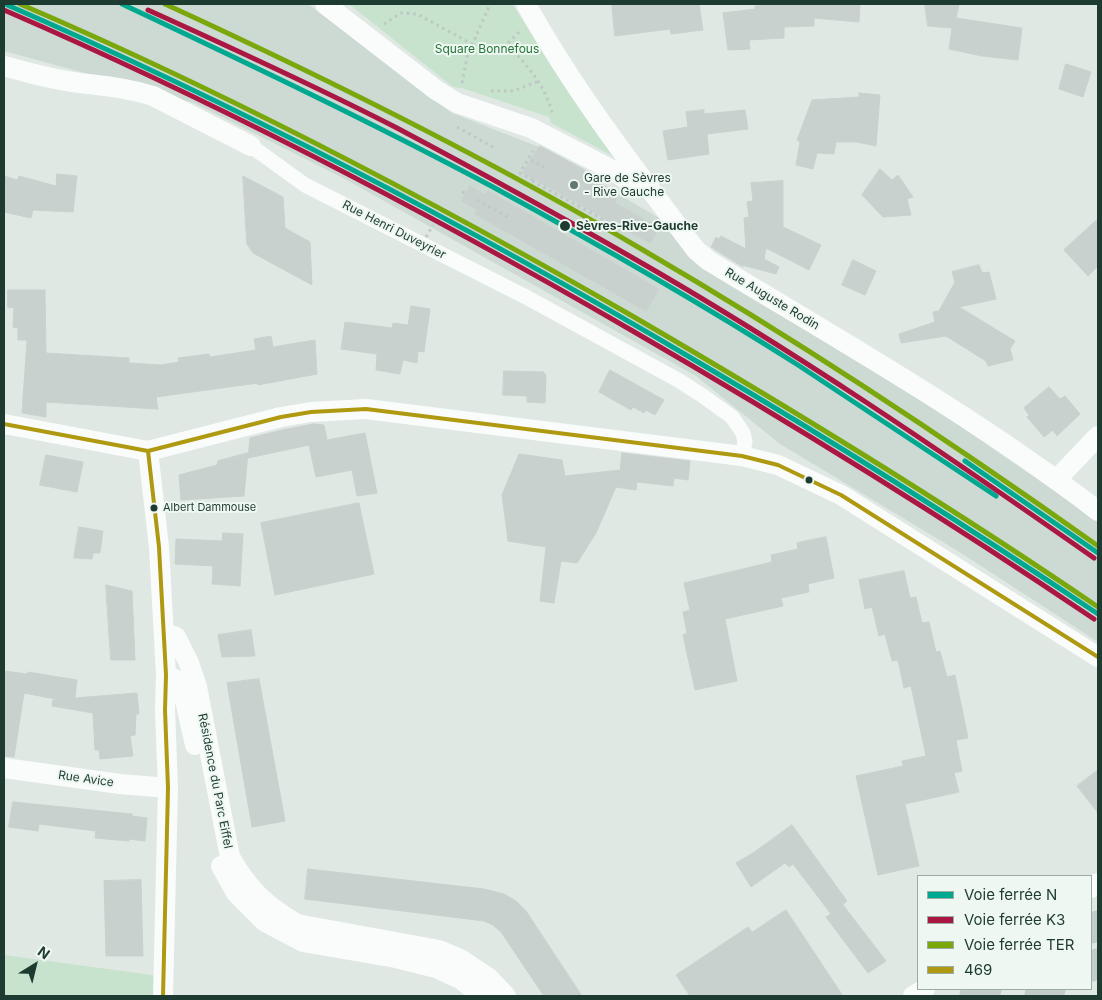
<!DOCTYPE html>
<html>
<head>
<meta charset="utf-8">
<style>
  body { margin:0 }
  #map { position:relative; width:1102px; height:1000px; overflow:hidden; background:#e0e8e4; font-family:Inter,sans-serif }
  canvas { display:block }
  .frame { position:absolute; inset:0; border:5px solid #1d3b30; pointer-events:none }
  .legend { position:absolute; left:917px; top:875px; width:175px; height:115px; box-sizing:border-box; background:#eef7f1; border:1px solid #9aaca4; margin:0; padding:6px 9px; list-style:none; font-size:15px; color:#1d3b30 }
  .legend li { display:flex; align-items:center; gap:10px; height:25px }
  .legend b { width:25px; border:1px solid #9aaca4 }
  .north { position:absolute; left:10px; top:940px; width:50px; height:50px; -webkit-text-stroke:4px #eef7f1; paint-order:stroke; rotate:36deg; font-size:14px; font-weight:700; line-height:20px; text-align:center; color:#1d3b30 }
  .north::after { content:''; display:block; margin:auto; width:18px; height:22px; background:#1d3b30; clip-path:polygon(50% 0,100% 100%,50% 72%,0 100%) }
</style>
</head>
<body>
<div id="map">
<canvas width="1102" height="1000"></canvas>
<div class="frame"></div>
<ul class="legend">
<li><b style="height:6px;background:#00a88f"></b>Voie ferrée N</li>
<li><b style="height:6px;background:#aa1743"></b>Voie ferrée K3</li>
<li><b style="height:6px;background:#7aa80c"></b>Voie ferrée TER</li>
<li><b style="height:6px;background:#af9911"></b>469</li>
</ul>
<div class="north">N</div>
</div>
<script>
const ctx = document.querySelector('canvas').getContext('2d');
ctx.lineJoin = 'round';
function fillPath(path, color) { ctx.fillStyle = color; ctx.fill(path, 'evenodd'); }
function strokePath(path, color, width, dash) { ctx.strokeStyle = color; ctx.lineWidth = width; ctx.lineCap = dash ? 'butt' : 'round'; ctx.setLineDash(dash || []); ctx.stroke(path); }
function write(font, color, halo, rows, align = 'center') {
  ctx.font = font + ' Inter,sans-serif'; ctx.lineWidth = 4; ctx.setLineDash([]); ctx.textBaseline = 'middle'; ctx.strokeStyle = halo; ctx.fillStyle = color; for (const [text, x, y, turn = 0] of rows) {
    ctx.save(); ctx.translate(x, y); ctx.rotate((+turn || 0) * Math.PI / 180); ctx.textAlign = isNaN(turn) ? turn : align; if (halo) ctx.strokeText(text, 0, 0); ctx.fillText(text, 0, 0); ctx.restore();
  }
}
fillPath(new Path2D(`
  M4 4H308L452 113 539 147 669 224 688 256 931 406 1098 521V642L961 553 780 444 696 376 343 178 194 103 4 51Z`), '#cddad3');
fillPath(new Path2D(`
  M349 4H512L613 156 551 123 549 117 462 88 453 87Z
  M4 955 159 976 160 996H4Z`), '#c7e2cd');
const building = new Path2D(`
  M612 4H699L703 30 671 34 670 29 615 36Z
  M759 4H860L859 22 814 18V26L784 27V38L749 40 750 49 728 50 723 13 755 9V6H759Z
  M925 4H959L956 18 1022 28 1018 60 982 56 949 49 952 28 928 26Z
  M1066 64 1091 72 1083 97 1059 89Z
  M859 93 880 95 876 146 857 142H836L834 154 817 153 813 169 796 165 800 142 797 140 812 100 859 97Z
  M704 110V114L745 110 748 129 707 134 709 154 668 160 663 131 688 127 686 112Z
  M540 146 585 170 583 173 617 193 615 203 659 228 650 243 523 173Z
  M880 169 892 180 898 175 913 197 907 199 911 215 883 217 862 195Z
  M57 174 77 176 73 212 33 210 31 218 4 212V176L17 180 19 176 56 186Z
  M243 176 283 197 285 228 310 242 312 285 253 253 247 244Z
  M783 181V227L821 245 809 270 766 248 764 259 779 267 776 274 742 265 743 267 711 247 716 237 719 239 721 236 746 249 744 218 749 217 747 202 753 201 751 183Z
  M470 186 486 195 488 191 659 289 646 311 475 214 477 210 462 201Z
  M1098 219V266L1088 276 1064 250Z
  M853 260 876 271 865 295 842 285Z
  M979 265 982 273 989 272 996 299 959 307 1015 341 1010 349 1013 360 988 366 986 361 946 336 901 343 899 334 935 322 933 312 939 311 955 282 952 272Z
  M8 290H45L46 353 129 358V363L161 365 179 362 178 358 209 354 210 357 256 350 254 339 271 336 273 347 315 340 317 374 258 385V383L156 397 158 409 46 402V417L22 413 27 340H18V328L13 327 14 308 8 307Z
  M411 306 430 309 424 352 418 351 417 363 403 360 400 374 376 370 377 354 341 349 345 322 392 328 393 323 408 325Z
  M610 370 664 400 655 415 646 410 644 413 633 407 631 410 599 392Z
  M504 371 544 372V374L546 375 545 403 527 402V396L503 395Z
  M1049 387 1060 399 1065 396 1080 414 1057 436 1053 430 1044 437 1027 417 1029 415 1024 408Z
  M314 424 324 425 327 440 365 433 377 493 357 496 352 470 316 477 309 445 248 458 250 438 282 430Z
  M248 453 244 496 181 500 179 475 217 465 218 461Z
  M622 453 690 461 688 480 674 478 673 486 637 482 636 490 616 487 596 533 577 563 561 561 554 603 540 601 546 547 508 541 502 495 519 454 562 460 565 476 620 470Z
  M46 455 83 462 77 492 40 485Z
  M359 503 374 574 275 595 261 523Z
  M79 527 103 531 100 553H93L92 559 74 558Z
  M223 533 243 534 240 586 212 584 213 566 175 564 176 539 222 541Z
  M826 537 834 578 808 584 809 592 781 598 783 606 725 619 737 681 695 690 683 635 687 633 683 612 690 610 684 583 772 562 771 555 798 549 797 543Z
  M904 571 910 598 916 597 922 623 929 622 936 652 940 651 947 677 955 675 968 738 956 740 962 771 954 773 959 792 905 804 919 866 878 875 856 776 903 766 902 761 926 756 911 686 904 688 898 660 892 661 885 634 879 636 872 607 865 609 859 580Z
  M106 585 132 591 135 660H111Z
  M251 630 255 656 222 657 218 635Z
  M4 671 27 674 28 672 77 680 75 698 137 693 139 714H136L135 735 130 736 133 756 100 759 99 750H95L93 713 52 706 53 700H61L24 693 14 757 4 756Z
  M259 679 285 821 252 827 227 683Z
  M1098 770V813L1077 786Z
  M13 802 132 814V816L147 818 145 841 129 839V841L95 838 96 831 39 824 38 831 9 827Z
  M792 825 847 901 840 907 843 905 886 961 868 973 826 917 831 914 793 864 789 867 785 863 751 887 736 863 753 853Z
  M308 869 484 889 504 894 516 901 526 911 582 996H544L501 932 493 925 484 921 305 899Z
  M141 880 143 956H106L104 881Z
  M786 910 843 996H690L676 975 748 927 752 932Z`);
fillPath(building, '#c8d1cd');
strokePath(building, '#c9d1cd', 1);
const trunk = new Path2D(`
  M1091 929 1098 925
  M1091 967 1098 963
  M974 996 987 989
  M1039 996 1051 989`);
strokePath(trunk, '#bac5c0', 29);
strokePath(new Path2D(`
  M384 24 401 13 417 14 472 44
  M519 32 507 44C529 68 545 84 553 116
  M462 83 467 57 490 4
  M491 91H513L539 81
  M457 127 493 147
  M531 160 544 167
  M533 180 520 173 533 151
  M532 181 608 222 607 223
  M462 192 465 193
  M477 200 510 218`), '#bec8c4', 3, [2.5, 4]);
strokePath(new Path2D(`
  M251 146 305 185 526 297 678 380 703 396 732 417 743 433 745 442 742 456`), '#fafcfb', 15);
strokePath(new Path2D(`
  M325 4 436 90 457 103 531 128 612 170 635 185 649 188
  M526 4C574 91 636 171 696 250L709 261C841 341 976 417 1098 511
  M4 66C29 73 54 80 80 83 105 86 128 88 153 96L251 146
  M4 424 148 451 281 417 311 412 366 409 742 456 778 465 841 495 1098 657
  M148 451 159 547 166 675 165 710 168 788 163 996
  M1057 479 1098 436
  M165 633 176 637 189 663 197 687 230 857C249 890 264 904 297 924L439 950 462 960 489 978 506 996
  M166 675 181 682 195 745
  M4 768 120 784 168 788
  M221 866 236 893 265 922 303 942 396 958 436 968 462 980 481 996
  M1091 888 1098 883
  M913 996 925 989`), '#fafcfb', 20);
strokePath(trunk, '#c2ccc8', 28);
strokePath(new Path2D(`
  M426 237 433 225`), '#bec8c4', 3, [2.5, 4]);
strokePath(new Path2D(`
  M4 424 148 451 281 417 311 412 366 409 742 456 778 465 841 495 1098 657
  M148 451 159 547 166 675 165 710 168 788 163 996`), '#af9911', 4);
strokePath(new Path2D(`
  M5 4C244 108 474 229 698 362 834 442 967 526 1098 614
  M122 4C247 63 371 122 493 187 596 243 699 302 798 365 864 408 930 452 996 496
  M965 461 1098 553`), '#00a88f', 5);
strokePath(new Path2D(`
  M4 10C221 104 426 211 631 330 788 421 943 517 1094 619
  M148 10C232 48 315 86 397 128 476 170 555 213 633 258 792 349 944 453 1094 558`), '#aa1743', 5);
strokePath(new Path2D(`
  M20 4C232 95 435 202 634 317 792 409 947 504 1098 607
  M165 4C328 79 489 159 643 250 799 341 950 441 1098 546`), '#7aa80c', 5);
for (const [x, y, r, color] of [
  [574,185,5,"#61786f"],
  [565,226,6,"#1d3b30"],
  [809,480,4.5,"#1d3b30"],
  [154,508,4.5,"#1d3b30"]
]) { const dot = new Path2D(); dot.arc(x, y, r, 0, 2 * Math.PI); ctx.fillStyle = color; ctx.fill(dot); strokePath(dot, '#eef7f1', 2); }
write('11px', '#1d3b30', '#eef7f1', [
  ["Albert Dammouse",163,508]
], 'left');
write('12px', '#247639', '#eef7f1', [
  ["Square Bonnefous",487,49]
]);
write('12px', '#1d3b30', '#eef7f1', [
  ["Gare de Sèvres",584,178],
  ["- Rive Gauche",584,192]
], 'left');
write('bold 12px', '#1d3b30', '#eef7f1', [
  ["Sèvres-Rive-Gauche",576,226]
], 'left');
write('12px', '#1d3b30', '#eef7f1', [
  ["Rue Henri Duveyrier",394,230,27],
  ["Rue Auguste Rodin",772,299,31],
  ["Rue Avice",86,779,8],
  ["Résidence du Parc Eiffel",215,781,79]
]);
</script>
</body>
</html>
